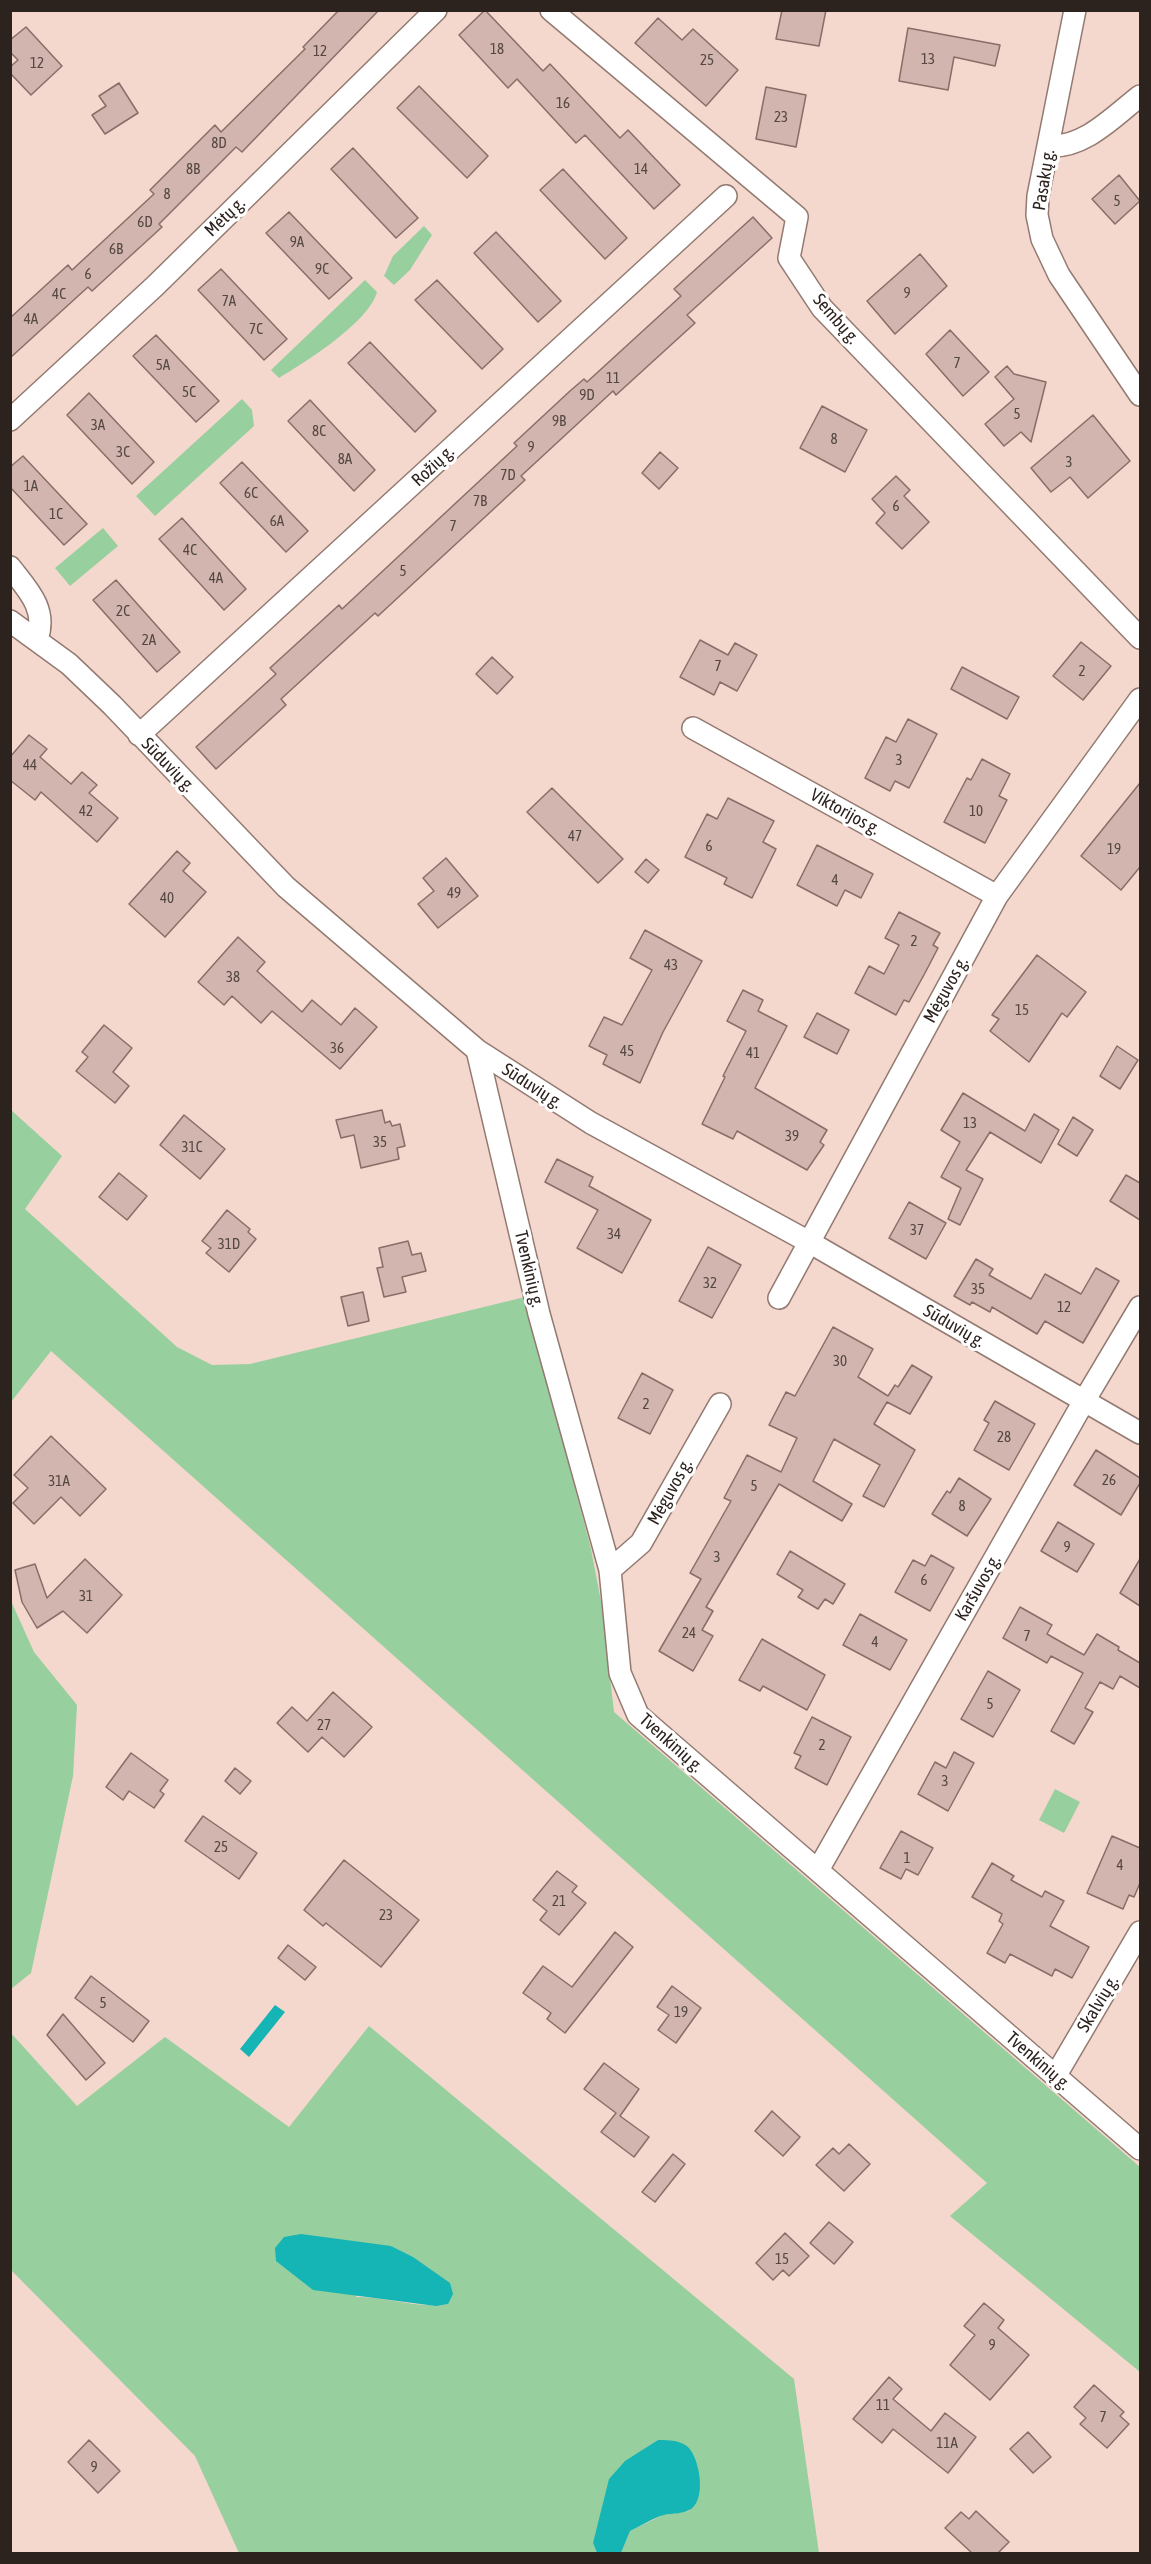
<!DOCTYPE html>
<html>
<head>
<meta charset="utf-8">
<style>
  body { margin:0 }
  #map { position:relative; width:1151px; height:2564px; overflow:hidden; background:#f4d7cd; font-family:"Asap Condensed",sans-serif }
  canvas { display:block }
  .frame { position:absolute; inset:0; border:12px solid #2c221e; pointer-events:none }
</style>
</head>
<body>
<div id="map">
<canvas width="1151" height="2564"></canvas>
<div class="frame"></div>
</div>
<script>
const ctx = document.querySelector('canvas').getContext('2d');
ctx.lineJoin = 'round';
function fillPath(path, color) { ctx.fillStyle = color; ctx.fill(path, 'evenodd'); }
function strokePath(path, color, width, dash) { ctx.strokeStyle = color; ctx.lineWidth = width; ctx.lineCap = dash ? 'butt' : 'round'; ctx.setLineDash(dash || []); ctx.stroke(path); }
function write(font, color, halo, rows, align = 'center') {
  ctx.font = font + ' "Asap Condensed",sans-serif'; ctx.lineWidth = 6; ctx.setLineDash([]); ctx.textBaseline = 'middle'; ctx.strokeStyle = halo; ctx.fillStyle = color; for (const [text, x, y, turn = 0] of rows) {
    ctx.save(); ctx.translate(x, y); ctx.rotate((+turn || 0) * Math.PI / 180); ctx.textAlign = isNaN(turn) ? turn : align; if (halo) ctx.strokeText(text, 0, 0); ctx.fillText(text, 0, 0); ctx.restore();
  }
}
fillPath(new Path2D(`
  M424 226 432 235 410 270 394 285 384 276 393 256Z
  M365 280 377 292C368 323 307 361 279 378L271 370Z
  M242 399 252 410 254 426 155 516 136 496Z
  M103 528 118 546 70 586 55 568Z
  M11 1110 62 1156 25 1209 177 1347 212 1365 250 1364 525 1297 591 1549 602 1607 614 1712 1140 2167V2372L950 2216 987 2183 51 1351 11 1402Z
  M11 1601 34 1652 77 1705 73 1776 31 1973 11 1989Z
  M1055 1789 1080 1802 1064 1833 1039 1820Z
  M369 2026 794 2379 819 2553H621L630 2531 663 2515 689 2511C701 2484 703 2476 688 2448L658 2440 643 2450 593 2543 597 2553H239L195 2456 11 2270 10 2032 77 2106 165 2037 289 2127ZM391 2246 448 2304C418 2309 386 2297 356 2297Z`), '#98cf9e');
fillPath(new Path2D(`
  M275 2005 285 2012 249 2057 240 2049Z
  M301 2234 391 2246 413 2257 450 2283 453 2294 448 2304 436 2306 313 2290 276 2261 275 2248 284 2237Z
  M658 2440C669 2440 681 2440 689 2448 700 2461 706 2498 691 2509 684 2514 673 2513 664 2515 653 2518 641 2526 630 2531L621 2553H597L593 2543 609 2479 625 2461Z`), '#15b4b5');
const building = new Path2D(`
  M339 10H379L242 152 236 147 159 224 162 227 92 291 88 287 10 358V318L68 265 72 270 154 194 150 190 215 125 221 132 305 49 303 47Z
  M485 10 543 71 550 64 620 138 628 130 680 185 654 209 585 135 576 143 517 79 508 88 459 35Z
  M782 10H826L819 46 776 39Z
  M658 18 682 40 693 29 738 70 706 106 635 43Z
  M26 27 62 66 31 95 10 73V67L18 60 10 52V40Z
  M908 28 1000 45 995 66 954 57 948 90 899 81Z
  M119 83 138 113 105 134 92 115 106 106 99 96Z
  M419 86 488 156 467 178 397 108Z
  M766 87 806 95 796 147 756 139Z
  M353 148 418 218 396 238 331 169Z
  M563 169 627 238 605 259 540 190Z
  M1119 175 1140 201 1115 224 1092 199Z
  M289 212 352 278 329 299 266 233Z
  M753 217 772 238 687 315 695 323 616 395 613 391 521 476 525 480 378 616 375 613 281 699 286 705 216 769 196 747 276 674 270 668 339 605 342 609 517 446 514 443 570 391 584 379 587 382 681 296 674 289Z
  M496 232 561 301 538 322 474 253Z
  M920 254 947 286 895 334 867 301Z
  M221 269 287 339 264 360 198 290Z
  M437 280 503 349 482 369 415 300Z
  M950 330 989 372 963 396 926 354Z
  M156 335 219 401 196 422 133 356Z
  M370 342 436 411 415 432 348 363Z
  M1007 366 1014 374 1046 382 1031 442 1021 432 1004 446 985 424 1014 399 995 377Z
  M89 393 154 462 132 484 67 415Z
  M310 400 375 470 354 491 288 421Z
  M822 406 867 430 845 472 800 448Z
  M1093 415 1130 461 1088 498 1070 477 1051 492 1031 468Z
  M660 452 678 468 659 489 642 473Z
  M23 456 87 524 64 545 10 487V467Z
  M242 462 308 531 286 552 220 483Z
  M896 476 910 490 904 496 929 522 902 549 876 523 885 513 872 499Z
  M182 518 246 589 224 610 159 539Z
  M116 580 180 652 157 672 93 600Z
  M700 640 728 655 735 643 757 655 737 691 720 682 714 695 680 677Z
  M1081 642 1111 666 1083 700 1053 676Z
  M492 657 513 677 497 694 476 674Z
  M962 667 1019 697 1007 719 951 689Z
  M908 719 937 734 909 788 895 781 890 791 865 778 886 737 896 742Z
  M29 735 47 749 40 757 71 784 82 772 97 785 89 793 118 818 97 842 41 792 35 800 10 780V757Z
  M982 759 1010 774 999 796 1007 800 985 843 944 822 967 778 971 780Z
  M1140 783V867L1121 890 1081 856Z
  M552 788 623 859 598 883 527 812Z
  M728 798 774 821 763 842 776 849 752 898 724 884 727 878 685 857 707 814 717 819Z
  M817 845 873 874 861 898 845 890 837 906 797 885Z
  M177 851 190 863 183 871 206 892 165 937 129 904Z
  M446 858 478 896 438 928 418 904 434 891 423 878Z
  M646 859 659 870 648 883 635 872Z
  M899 912 940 933 933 945 938 948 925 973 909 1002 904 1000 896 1015 855 993 869 966 884 974 899 945 885 938Z
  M645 930 702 961 663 1032 640 1083 603 1064 607 1055 589 1046 604 1017 622 1025 652 970 630 958Z
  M238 937 265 962 257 971 302 1012 312 1000 341 1025 355 1008 377 1027 340 1069 272 1011 261 1023 232 996 224 1005 198 982Z
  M1037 955 1086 992 1067 1017 1062 1013 1029 1062 990 1031 999 1019 992 1015Z
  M743 990 763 1000 758 1011 787 1026 755 1088 827 1130 820 1142 824 1145 807 1170 737 1131 733 1139 702 1124 725 1077 723 1076 746 1031 727 1021Z
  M817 1013 849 1030 837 1054 804 1037Z
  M104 1025 132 1048 113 1072 129 1086 115 1103 76 1071 88 1057 82 1052Z
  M1117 1046 1138 1060 1120 1089 1100 1076Z
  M963 1093 1025 1131 1034 1114 1059 1130 1041 1163 990 1132 966 1170 983 1179 960 1225 948 1219 961 1188 941 1177 960 1142 941 1130Z
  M382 1110 385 1123 390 1121 392 1126 400 1124 405 1146 397 1148 399 1159 361 1168 354 1135 341 1138 336 1120Z
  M184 1115 225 1149 200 1179 160 1145Z
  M1073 1117 1093 1130 1077 1156 1058 1144Z
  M557 1159 593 1177 589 1186 651 1220 622 1273 577 1248 598 1210 545 1182Z
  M119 1173 147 1196 127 1220 99 1197Z
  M1126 1175 1140 1183V1220L1110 1201Z
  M909 1202 946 1223 926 1259 889 1238Z
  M227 1210 250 1229 248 1232 256 1239 229 1272 206 1253 211 1248 202 1241Z
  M408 1241 412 1255 421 1253 426 1271 402 1277 406 1292 384 1297 377 1268 383 1267 379 1248Z
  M708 1247 741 1265 712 1318 679 1301Z
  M976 1259 993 1269 989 1275 1031 1299 1045 1274 1081 1294 1096 1268 1119 1281 1083 1343 1045 1321 1037 1334 992 1307 990 1312 972 1302 970 1305 954 1296Z
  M363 1292 369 1321 348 1326 341 1297Z
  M833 1327 873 1349 858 1377 888 1396 895 1385 898 1387 912 1365 932 1377 910 1414 887 1402 874 1424 915 1450 884 1507 863 1496 880 1465 834 1439 813 1481 852 1504 842 1521 779 1484 706 1607 713 1611 702 1630 713 1636 693 1671 659 1651 701 1579 690 1573 731 1501 724 1498 747 1455 781 1472 797 1438 769 1425 786 1392 795 1396Z
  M642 1373 673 1390 650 1434 618 1418Z
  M995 1401 1035 1424 1009 1470 974 1450 989 1423 984 1420Z
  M51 1436 106 1489 80 1516 61 1497 34 1524 13 1503 28 1488 14 1475Z
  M1096 1450 1140 1478V1483L1121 1515 1074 1485Z
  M959 1478 991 1499 967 1536 932 1514 947 1491 950 1493Z
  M1058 1522 1094 1544 1077 1572 1041 1551Z
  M790 1551 845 1584 833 1604 825 1599 818 1609 798 1597 803 1590 777 1574Z
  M931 1555 954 1568 930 1611 895 1592 913 1560 925 1566Z
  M85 1559 122 1595 87 1633 63 1611 37 1628 22 1602 15 1570 35 1564 47 1598Z
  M1140 1559V1606L1120 1593Z
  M1020 1607 1052 1625 1047 1634 1084 1655 1097 1634 1119 1647 1118 1650 1140 1663V1688L1120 1676 1113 1689 1100 1682 1085 1708 1093 1712 1074 1744 1051 1731 1083 1673 1051 1656 1047 1663 1003 1638Z
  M860 1614 907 1640 890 1670 843 1645Z
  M762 1639 825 1675 807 1710 763 1686 760 1691 739 1680Z
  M988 1671 1020 1690 993 1737 961 1719Z
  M333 1692 372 1727 344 1757 322 1737 308 1752 277 1723 292 1707 307 1721Z
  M812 1717 851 1737 827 1785 795 1768 801 1756 794 1753Z
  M954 1752 974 1763 948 1811 918 1794 935 1762 946 1768Z
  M131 1753 168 1780 160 1791 164 1794 154 1808 129 1791 123 1800 106 1787Z
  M235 1768 251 1781 240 1794 225 1781Z
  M203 1816 257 1853 239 1879 185 1841Z
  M901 1831 933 1848 918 1875 906 1869 901 1879 880 1868Z
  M1112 1836 1140 1848V1883L1134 1897 1129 1895 1123 1909 1087 1893Z
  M344 1860 419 1920 381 1967 326 1923 323 1926 304 1910Z
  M992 1863 1014 1876 1011 1880 1042 1897 1045 1891 1064 1901 1050 1926 1089 1947 1072 1978 1055 1969 1052 1976 1010 1954 1005 1963 987 1953 1003 1924 999 1921 1002 1914 972 1897Z
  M557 1871 577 1886 572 1892 586 1903 559 1935 540 1920 547 1911 533 1900Z
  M615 1932 633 1947 565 2033 547 2019 551 2013 523 1993 543 1966 572 1987Z
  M288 1945 316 1967 305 1980 278 1958Z
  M91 1976 149 2021 133 2042 75 1998Z
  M672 1986 701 2008 676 2043 658 2030 669 2015 657 2007Z
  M63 2014 105 2063 86 2080 47 2035Z
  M604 2063 639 2089 620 2116 649 2137 634 2157 601 2132 616 2113 584 2089Z
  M772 2111 800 2137 783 2156 755 2131Z
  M849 2144 870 2164 844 2191 816 2165 833 2148 839 2154Z
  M673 2154 685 2164 655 2202 642 2192Z
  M829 2222 853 2242 834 2264 810 2243Z
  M785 2233 809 2256 789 2276 783 2270 773 2280 756 2263Z
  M984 2303 1004 2320 998 2328 1029 2355 990 2400 950 2365 975 2335 964 2326Z
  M889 2377 902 2389 893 2399 931 2431 945 2413 976 2437 948 2473 893 2429 882 2443 853 2419Z
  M1094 2385 1124 2412 1120 2416 1129 2424 1107 2448 1080 2424 1086 2418 1074 2407Z
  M1028 2432 1051 2457 1033 2473 1010 2449Z
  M89 2440 120 2471 98 2493 68 2462Z
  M976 2511 1009 2542 998 2553H972L945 2528 961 2512 969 2519Z`);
fillPath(building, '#d1b5ae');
strokePath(building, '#886e68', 1.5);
const street = new Path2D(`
  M551 10 797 217 789 258 822 308 1140 638
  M1075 10 1038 196 1037 215 1042 239 1059 275 1140 395
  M1049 146C1085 148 1114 116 1140 96
  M10 420 155 286 436 10
  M10 567C27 589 48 609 37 639
  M10 621 69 664 112 705 286 887 477 1050 591 1123 809 1242 1140 1433
  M693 728 997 896
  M139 735 726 196
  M477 1050 539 1314 610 1570 620 1673 638 1715 1140 2149
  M779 1298 997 896 1140 699
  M610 1570 641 1543 720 1404
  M818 1870 1084 1401 1140 1307
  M1056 2075 1140 1932`);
strokePath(street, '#937a71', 24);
strokePath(street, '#fff', 21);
write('15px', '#554742', null, [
  ["18",497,49],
  ["12",320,51],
  ["13",928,59],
  ["25",707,60],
  ["12",37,63],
  ["16",563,103],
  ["23",781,117],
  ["8D",219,143],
  ["8B",193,169],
  ["14",641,169],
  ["8",167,194],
  ["5",1117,201],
  ["6D",145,222],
  ["9A",297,242],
  ["6B",116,249],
  ["9C",322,269],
  ["6",88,274],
  ["9",907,293],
  ["4C",59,294],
  ["7A",229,301],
  ["4A",31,319],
  ["7C",256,329],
  ["7",957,363],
  ["5A",163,365],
  ["11",613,378],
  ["5C",189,392],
  ["9D",587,395],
  ["5",1017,414],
  ["9B",559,421],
  ["3A",98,425],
  ["8C",319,431],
  ["8",834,439],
  ["9",531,447],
  ["3C",123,452],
  ["8A",345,459],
  ["3",1069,462],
  ["7D",508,475],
  ["1A",31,486],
  ["6C",251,493],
  ["7B",480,501],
  ["6",896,506],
  ["1C",56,514],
  ["6A",277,521],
  ["7",453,526],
  ["4C",190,550],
  ["5",403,571],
  ["4A",216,578],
  ["2C",123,611],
  ["2A",149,640],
  ["7",718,666],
  ["2",1082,671],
  ["3",899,760],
  ["44",30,765],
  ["42",86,811],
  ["10",976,811],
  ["47",575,836],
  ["6",709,846],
  ["19",1114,849],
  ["4",835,880],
  ["49",454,893],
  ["40",167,898],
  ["2",914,941],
  ["43",671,965],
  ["38",233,977],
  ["15",1022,1010],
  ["36",337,1048],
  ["45",627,1051],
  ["41",753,1053],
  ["13",970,1123],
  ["39",792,1136],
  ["35",380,1142],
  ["31C",192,1147],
  ["37",917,1230],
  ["34",614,1234],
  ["31D",229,1244],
  ["32",710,1283],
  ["35",978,1289],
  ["12",1064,1307],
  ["30",840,1361],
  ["2",646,1404],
  ["28",1004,1437],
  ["26",1109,1480],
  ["31A",59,1481],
  ["5",754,1486],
  ["8",962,1506],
  ["9",1067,1547],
  ["3",717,1557],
  ["6",924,1580],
  ["31",86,1596],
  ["24",689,1633],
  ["7",1027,1636],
  ["4",875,1642],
  ["5",990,1704],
  ["27",324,1725],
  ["2",822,1745],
  ["3",945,1781],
  ["25",221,1847],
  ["1",907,1858],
  ["4",1120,1865],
  ["21",559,1901],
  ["23",386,1915],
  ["5",103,2003],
  ["19",681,2012],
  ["15",782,2259],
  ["9",992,2345],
  ["11",883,2405],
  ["7",1103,2417],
  ["11A",947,2443],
  ["9",94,2467]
]);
write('18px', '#2c221e', '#fff', [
  ["Pasakų g.",1044,180,-81],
  ["Mėtų g.",225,217,-44],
  ["Sembų g.",836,319,49],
  ["Rožių g.",433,466,-43],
  ["Sūduvių g.",168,765,46],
  ["Viktorijos g.",845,812,29],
  ["Mėguvos g.",946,990,-61],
  ["Sūduvių g.",532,1086,33],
  ["Tvenkinių g.",529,1269,77],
  ["Sūduvių g.",954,1326,30],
  ["Mėguvos g.",670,1492,-61],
  ["Karšuvos g.",978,1588,-60],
  ["Tvenkinių g.",671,1743,42],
  ["Skalvių g.",1098,2004,-59],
  ["Tvenkinių g.",1038,2061,41]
]);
</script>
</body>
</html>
